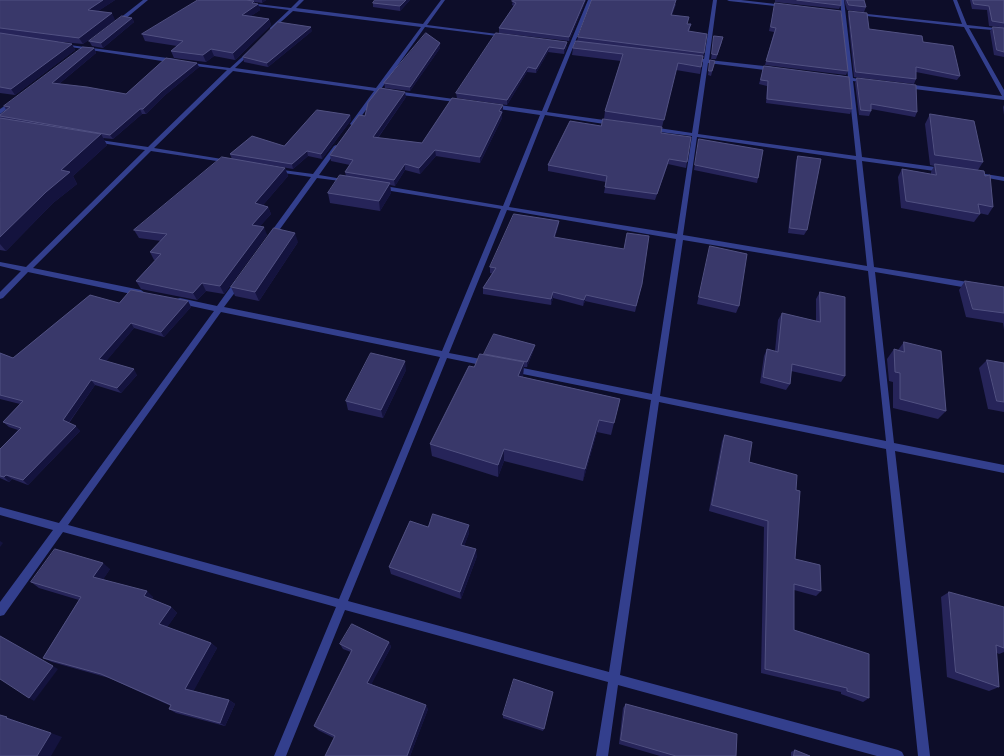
<!DOCTYPE html>
<html>
<head>
<meta charset="utf-8">
<style>
  body { margin:0 }
  canvas { display:block; background:#0d0d29 }
</style>
</head>
<body>
<canvas width="1004" height="756"></canvas>
<script>
const ctx = document.querySelector('canvas').getContext('2d');
ctx.lineJoin = 'round';
function fillPath(path, color) { ctx.fillStyle = color; ctx.fill(path, 'evenodd'); }
function strokePath(path, color, width, dash) { ctx.strokeStyle = color; ctx.lineWidth = width; ctx.lineCap = dash ? 'butt' : 'round'; ctx.setLineDash(dash || []); ctx.stroke(path); }
fillPath(new Path2D(`
  M143 0H148L119 24H115V22Z
  M299 0H304L296 8 423 24 441 0H445L427 25 505 35 507 36 505 37 425 27 381 89 461 100 464 102 463 103 379 92 355 125 353 126 350 124 374 91 233 71 154 148 228 160 231 162 230 163 151 151 33 268 141 290 145 293 144 295 141 296 28 272 3 298 0 299V292L21 271 0 266V262L26 267 145 150 95 142 92 140 93 139 148 147 227 70 187 65 185 64V62L230 68 251 49H253V51L235 68 376 88 421 27 293 11 272 30 270 29V28L289 10 249 5 247 4 249 3 291 8Z
  M588 0H592L547 112 611 121 614 123 611 125 545 115 509 207 677 234 692 136 652 131 649 129 652 127 692 133 703 62 688 59 691 57 704 59 713 0H717L709 60 773 67 776 69 773 71 708 63 698 134 856 156 848 80 835 77 838 75 848 77 840 0H844L853 78 869 81 866 83 853 81 862 157 942 168 945 170 942 172 862 161 874 267 974 283 978 286 974 289 875 272 894 443 1004 465V473L895 451 930 756H918L886 449 659 402 620 675 898 750 902 752 904 756H877L618 685 608 756H596L608 682 345 610 286 756H274L336 607 63 532 4 615 0 616V602L53 530 0 515V507L59 523 214 311 177 303 176 301 177 299 180 298 217 306 235 281H238L242 283 224 307 442 351 501 209 379 189 376 187 379 185 503 206 540 115 492 108 489 106 492 104 542 111ZM697 137 856 160 867 266 683 235ZM507 210 676 239 652 394 513 366 510 367 509 369 510 371 513 372 651 400 609 672 348 601 447 358 486 366 490 363 486 360 449 353ZM683 240 868 271 886 441 660 396ZM221 312 440 357 339 599 68 525Z
  M727 0H741L784 5 786 6 784 7 729 1Z
  M953 0H957L967 25 1004 29V31L969 28 1004 90V100L906 88 903 86 906 84 1002 96 964 27 858 15 856 14 858 13 962 24Z
  M62 44 175 59 178 61 175 63 64 46H62Z
  M12 101 17 102 0 114V109Z
  M336 145 339 147 319 175 348 180V182L317 178 272 240H268V236L311 177 277 172 274 170 275 169 313 174 334 146Z
  M979 173 1004 177V181L977 176V174Z`), '#333f8d');
fillPath(new Path2D(`
  M0 0H115L98 11 115 20 83 44 52 41 72 44 75 50 15 95 0 93Z
  M198 0H266L262 3 255 2V3L258 4 260 10 251 16 269 19 271 25 235 60 214 56 206 62 174 58 171 51 177 46 145 41 142 34Z
  M410 0 400 11 373 7V3Z
  M513 0H586L569 41 499 33V28L514 6 512 5Z
  M775 0H841V5L839 9 775 2Z
  M844 0H864L866 7 864 12 847 10Z
  M970 0H1004V57L994 55 990 31 993 27H1000L989 26 987 10 972 9Z
  M775 3 848 71 846 75 765 65 774 32 769 31Z
  M676 4 672 15 687 24 690 29 689 31 704 53 700 74 676 70 662 127 604 119 605 111 621 61 572 55 573 48 577 41 578 37Z
  M849 11 869 29 923 42 960 76 957 80 916 72V79L914 84 854 77 848 16Z
  M132 18 134 22 103 48 92 46 89 41Z
  M312 31 268 67 244 62 243 57Z
  M496 33 567 46 564 54 548 52 536 73 527 72 507 105 457 98 456 93Z
  M714 36 722 42 716 59H711Z
  M440 43V48L410 91 385 88 384 83Z
  M94 48 96 53 59 84 126 94 197 63 199 67 164 96 146 114H142L113 139 103 138 107 145 73 176 77 184 53 203 6 251 0 250V115L6 110 4 106Z
  M710 60 715 61 711 76 708 75Z
  M764 66 852 109 850 114 766 103 767 86 759 84Z
  M857 78 917 112 915 117 871 109V111L869 116 859 115 855 83Z
  M406 97 378 138 422 143 503 111 502 113V118L480 163 436 156 420 174 405 170 395 186 390 185 391 193 380 211 330 203 328 193 346 176 345 172 350 165 331 161 330 155 365 116Z
  M1004 105V115L1003 107Z
  M930 114 983 162 978 170 993 207 988 215 979 213 980 214 974 222 901 208 898 177 902 169 931 174V172L934 166 930 165 925 124Z
  M350 115 351 120 322 159 308 156 293 169 253 162 285 168 288 176 263 205 268 207 271 214 260 226 267 235 224 294 206 291 197 300 141 289 136 281 156 260H154L150 252 161 241 139 238 134 230 232 159 230 154 284 146Z
  M601 126 661 133 687 162 686 168 668 164 655 200 604 193 606 182 548 171V165Z
  M699 139 758 178 757 183 694 170Z
  M798 156 807 230 804 235 788 233 796 161Z
  M559 221 558 227 555 237 642 284 635 312 585 301 583 306 553 298 551 305 483 294V288L493 274 490 273V267Z
  M298 242 259 301 235 296 231 287Z
  M710 246 739 306 736 313 697 304 708 254Z
  M965 281 1004 287V330L1003 323 966 317 959 290Z
  M820 292 845 376 841 382 791 371 790 384 786 390 760 383 764 356 767 349 775 351 778 320 782 313 816 321V299Z
  M188 301 191 307 164 337 134 328 106 361 137 375 121 393 95 385 69 423 80 431 28 485 12 479 9 482 0 478V449L18 430 9 427 3 422 20 404 0 399V353L13 358Z
  M904 342 946 411 938 419 893 408V382L889 381 887 359 894 349 898 350Z
  M534 349 527 367H524L523 377 620 399 611 435 597 432 583 481 504 461 498 477 432 456 430 444 474 367 485 355Z
  M987 360 1004 363V412L988 409 979 368Z
  M406 370 383 418 348 410 346 401Z
  M725 435 749 462 796 490 795 559 821 591 816 596 794 590V630L869 698 863 702 841 694V692L761 673 764 527 709 511 722 441Z
  M428 527 469 533 464 546 477 556 461 599 391 574 389 567Z
  M110 569 103 579 153 597 152 599 171 607 177 613 167 627 211 643 217 648 193 691 229 700 235 704 225 726 176 713 169 709 171 706 109 678 52 662 43 658 79 600 39 588 31 582Z
  M949 592 1004 610V652L999 654 997 653 999 687 989 691 947 677 941 597Z
  M389 642 391 647 371 684 428 709 410 756H325L334 738 318 730 314 726 351 652 343 649 340 644Z
  M553 692 543 731 503 718V715Z
  M626 704 736 756H660L619 744 623 708Z
  M795 750 810 756H791V752Z`), '#262459');
fillPath(new Path2D(`
  M103 0H115L91 16 88 10Z
  M262 0H266L262 3Z
  M406 0H410L400 11V6Z
  M585 0H586L569 41V37Z
  M254 1 256 6 258 4 260 10 244 21 242 15 252 3Z
  M112 13 115 20 83 44 79 38Z
  M132 18 134 22 103 48 101 43Z
  M269 19 271 25 235 60 233 53Z
  M311 27 312 31 268 67 267 63Z
  M567 42V46L564 54V49Z
  M440 43V48L410 91V87Z
  M72 44 75 50 15 95 11 89Z
  M549 47 548 52 536 73V69Z
  M94 48 96 53 54 88 52 83Z
  M211 49 214 56 206 62 203 55Z
  M197 63 199 67 164 96 146 114 143 109 162 91Z
  M528 67 527 72 507 105V100Z
  M405 92 406 97 374 143 373 137Z
  M503 105V111L502 113V118L480 163V157L499 111Z
  M140 109 142 114 113 139 110 135Z
  M350 115 351 120 322 159 321 154Z
  M101 134 107 145 73 176 77 184 53 203 6 251 0 244V237L61 170Z
  M435 150 436 156 420 174 419 168Z
  M307 151 308 156 293 169 292 164Z
  M669 159 668 164 655 200 657 194Z
  M405 164V170L395 186 394 180Z
  M285 168 288 176 258 211 255 203Z
  M390 183 391 193 380 211 379 201Z
  M268 207 271 214 255 232 252 225Z
  M559 221 558 227 553 243 554 237Z
  M264 227 267 235 224 294 220 286Z
  M295 233 298 242 259 301 255 292Z
  M202 283 206 291 197 300 193 293Z
  M553 292V298L551 305V299Z
  M586 295 585 301 583 306 584 300Z
  M188 301 191 307 164 337 161 332Z
  M131 323 134 328 103 365 99 359Z
  M535 345 534 349 527 367V362Z
  M405 361 406 370 383 418 381 410Z
  M524 362 523 375 518 388V376Z
  M134 369 137 375 121 393 117 388Z
  M91 380 95 385 67 425 63 420Z
  M599 420 597 432 583 481 585 469Z
  M76 426 80 431 28 485 23 480Z
  M504 449V461L498 477V465Z
  M6 475 12 479 9 482 4 477Z
  M469 525V533L462 552 461 545Z
  M0 541 3 543 0 547Z
  M476 549 477 556 461 599 460 592Z
  M103 563 110 569 101 583 93 577Z
  M147 591 153 597 151 602 144 596Z
  M171 607 177 613 166 629 159 624Z
  M0 636 58 669 34 701 29 698Z
  M389 642 391 647 370 687 367 683Z
  M211 643 217 648 192 694 185 689Z
  M229 700 235 704 225 726 220 723Z
  M426 705 428 709 410 756H407Z
  M7 717 19 722 18 723 6 718Z
  M51 733 62 737 51 756H37Z`), '#14133e');
const building = new Path2D(`
  M0 0H103L88 10 112 13 79 38 0 28Z
  M198 0H246L254 1 252 3 258 4 242 15 269 19 233 53 211 49 203 55 171 51 183 41 142 34Z
  M375 0H406L400 6 373 3Z
  M513 0H585L569 37 499 28 516 3 512 1Z
  M592 0H676L671 15 689 17 687 24H691L688 31 707 34 704 53 578 37Z
  M797 0H841V5Z
  M847 0H864L866 7 849 5Z
  M973 0H1004V23L992 21 989 6 974 4Z
  M775 3 841 11 848 71 766 61 776 28 771 27Z
  M849 11 867 13 869 29 922 36 923 42 953 46 960 76 916 67V79L856 72Z
  M122 16 132 18 101 43 89 41Z
  M278 22 311 27 267 63 243 57Z
  M993 27 1004 28V52L997 50Z
  M0 33 72 44 11 89 0 87Z
  M426 33 440 43 410 87 384 83Z
  M496 33 567 42 564 49 549 47 536 69 528 67 507 100 456 93Z
  M714 36 723 37 717 55 712 54Z
  M576 41 703 56 701 67 678 63 664 120 605 111 623 54 573 48Z
  M83 47 94 48 52 83 87 87 126 94 166 58 197 63 162 91 143 109H140L110 135 0 116V115L10 107 4 106Z
  M710 60 715 61 712 71H709Z
  M764 66 849 77 852 109 767 99 768 81 761 80Z
  M857 78 916 85 917 112 871 104V111L861 110Z
  M380 88 405 92 373 137 422 143 452 98 503 105 499 111 502 112 480 157 435 150 419 168 405 164 394 180 345 172 353 160 330 155 359 115 365 116 368 103Z
  M317 110 350 115 321 154 307 151 292 164 230 154 252 136 284 146Z
  M930 114 974 121 983 162 935 155Z
  M0 118 101 134 61 170 70 172 46 192 0 237Z
  M603 119 662 127 661 133 691 137 687 162 669 159 657 194 605 187 607 176 548 165 570 121 601 126Z
  M699 139 763 150 758 178 695 165Z
  M798 156 821 159 807 230 790 228Z
  M222 157 285 168 255 203 268 207 252 225 264 227 220 286 202 283 193 293 136 281 161 254 150 252 167 234 134 230Z
  M935 164 984 171 985 176 990 175 993 207 978 204 980 214 906 201 902 169 936 175Z
  M340 175 390 183 379 201 328 193Z
  M514 214 559 221 554 237 624 249 627 233 649 236 642 284 636 306 586 295 584 300 553 292 551 299 483 288 496 268 490 267Z
  M274 228 295 233 255 292 231 287Z
  M710 246 747 254 739 306 699 297Z
  M965 281 1004 287V313L973 309Z
  M131 290 188 301 161 332 131 323 99 359 134 369 117 388 91 380 63 420 76 426 23 480 6 475 4 477 0 476V449L21 428 3 422 23 401 0 395V353L13 358 90 295 119 303Z
  M820 292 845 297V376L792 364 790 384 763 377 767 349 778 352 782 313 820 322Z
  M494 334 535 345 527 362 484 354Z
  M904 342 941 351 946 411 900 399V373L895 372 894 349 904 352Z
  M371 353 405 361 381 410 346 401Z
  M480 354 524 362 518 376 620 399 614 423 599 420 585 469 504 449 498 465 430 444 469 366 474 367Z
  M987 360 1004 363V402L997 401Z
  M725 435 752 442 749 462 797 475 796 490 800 491 795 559 820 565 821 591 794 584V630L869 654V698L847 691V688L765 669 768 521 712 505Z
  M433 514 469 525 461 545 476 549 460 592 389 567 410 521 428 527Z
  M55 549 103 563 93 577 147 591 144 596 171 607 159 624 211 643 185 689 229 700 220 723 169 709 171 705 101 674 43 658 81 597 31 582Z
  M949 592 1004 607V648L996 645 999 687 956 672Z
  M352 624 389 642 367 683 426 705 407 756H325L335 736 314 726 352 650 340 644Z
  M0 636 53 666 29 698 0 679Z
  M514 679 553 692 544 729 503 715Z
  M626 704 737 734 736 756H676L621 740Z
  M0 715 7 717 6 718 51 733 37 756H0Z
  M795 750 810 756H794Z`);
fillPath(building, '#39386a');
strokePath(building, '#515182', 1);
</script>
</body>
</html>
